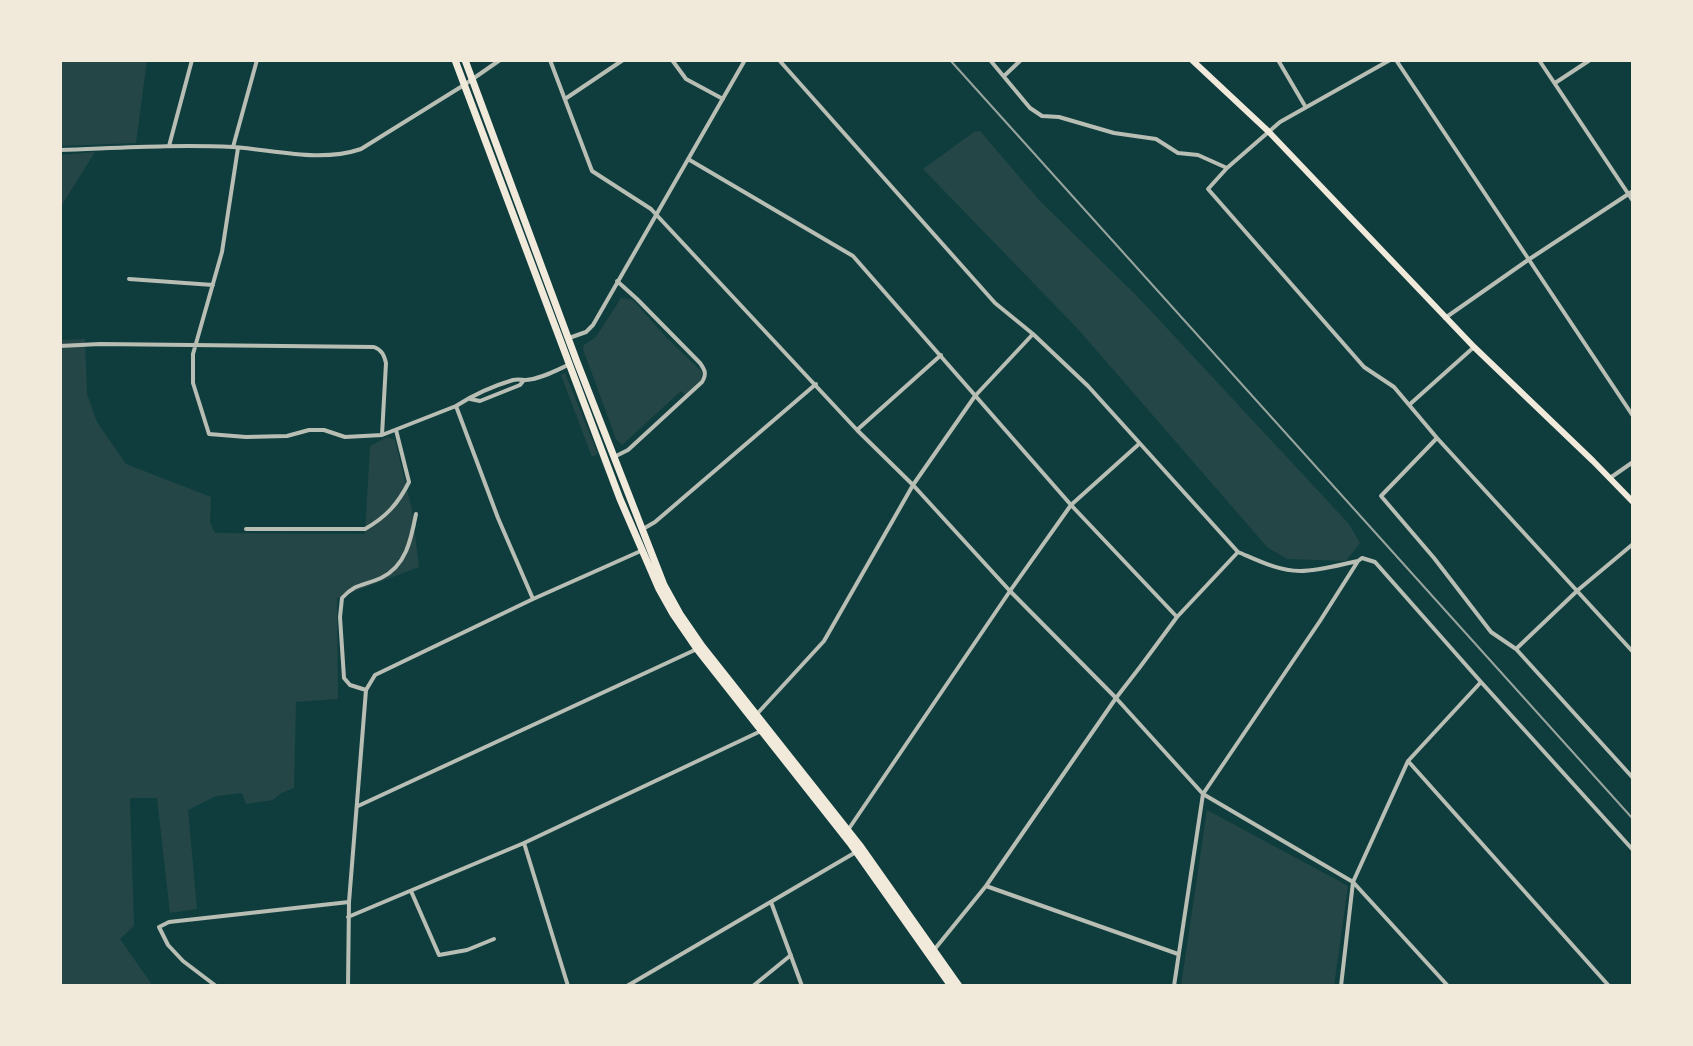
<!DOCTYPE html>
<html>
<head>
<meta charset="utf-8">
<style>
  body { margin:0 }
  #map { position:relative; width:1693px; height:1046px; overflow:hidden; background:#0f3d3e; font-family:"PT Sans",sans-serif }
  canvas { display:block }
  .frame { position:absolute; inset:0; border:62px solid #f1e9da; pointer-events:none }
</style>
</head>
<body>
<div id="map">
<canvas width="1693" height="1046"></canvas>
<div class="frame"></div>
</div>
<script>
const ctx = document.querySelector('canvas').getContext('2d');
ctx.lineJoin = 'round';
function fillPath(path, color) { ctx.fillStyle = color; ctx.fill(path, 'evenodd'); }
function strokePath(path, color, width, dash) { ctx.strokeStyle = color; ctx.lineWidth = width; ctx.lineCap = dash ? 'butt' : 'round'; ctx.setLineDash(dash || []); ctx.stroke(path); }
fillPath(new Path2D(`
  M60 60H147L136 143 60 146Z
  M980 131 1040 201 1137 296 1349 524 1360 543 1346 561 1287 559 1268 548 1077 328 923 169 974 132Z
  M95 152 60 208V155Z
  M621 298 633 300 666 337 702 372 701 379 685 395 681 391 622 445 616 439 583 349 584 345 596 337Z
  M85 339 87 394 97 422 126 464 211 497 210 522 215 533 365 534 370 446 387 437 395 440 412 510 419 567 337 598 338 699 296 702 294 788 281 793 273 800 246 804 242 793 216 796 188 810 197 909 170 913 157 798H130L134 926 120 939 153 986H60V340Z
  M565 373 598 454 592 457 561 375Z
  M1207 810 1348 886 1334 986H1181Z`), '#244646');
strokePath(new Path2D(`
  M550 60 592 171 651 209 857 430 913 485 1010 591 1116 698 1203 794 1353 882 1448 986
  M672 60 686 79 723 99
  M779 60 995 303 1033 334 1088 386 1238 552C1257 560 1278 571 1300 571 1319 571 1339 565 1358 561L1362 558 1375 562 1481 682 1633 850
  M990 60 1030 108 1042 116 1059 117 1114 133 1156 139 1178 153 1198 155 1227 168
  M1278 60 1305 106
  M1390 60 1280 122 1227 168 1208 189 1364 367 1394 387 1437 438 1633 652
  M1396 60 1633 416
  M1539 60 1633 201
  M1004 76 1021 60
  M1555 83 1590 60
  M565 99 623 60
  M169 146 192 60
  M233 147 257 60
  M238 148 222 252 193 354V383L209 434 246 437 287 436 309 430H324L345 437 382 435 456 406C473 395 493 386 513 380 518 379 522 380 526 380 540 379 555 371 568 365
  M60 150C118 148 175 144 233 147 275 150 320 163 361 149L464 85 500 60
  M688 159 853 256 1071 505 1177 617
  M129 279 213 285
  M1445 318 1528 260 1633 191
  M569 338 586 332 593 325 745 60
  M60 346 100 344 374 347C382 350 384 355 386 363L382 435
  M470 399 480 401 520 385 524 380
  M1409 405 1474 347
  M456 406 498 518 533 599
  M857 430 941 355
  M1437 438 1381 496 1434 558 1491 632 1516 649 1633 778
  M614 457 628 450 702 382C707 374 705 370 700 363L637 299 617 281
  M1610 478 1633 462
  M246 529H365C386 517 398 504 409 482L396 430
  M643 529 655 522 816 384
  M1516 649 1578 590 1633 544
  M366 690 350 685 344 678 340 617 342 598C356 583 363 586 381 578 406 566 411 540 416 514
  M756 715 824 641 913 485 975 396 1033 334
  M1408 761 1609 986
  M358 806 697 649
  M848 830 1010 591 1071 505 1139 444
  M524 843 568 986
  M986 886 1178 954
  M411 891 439 955 467 950 494 939
  M771 902 802 986
  M348 917 524 843 761 731
  M934 950 986 886 1116 698 1140 667 1177 617 1238 552
  M216 986 183 961 168 945 159 927 169 922 349 902
  M348 986 349 902 366 690 375 675 533 599 643 550
  M627 986 856 852
  M753 986 791 955
  M1174 986 1203 794 1320 621 1358 561
  M1341 986 1353 882 1408 761 1481 682`), '#b8beb3', 4);
strokePath(new Path2D(`
  M1192 60 1269 132 1474 347 1593 461 1633 502`), '#f1e9da', 6);
strokePath(new Path2D(`
  M455 60 620 499 659 589 673 614 697 649 850 843 951 986
  M465 60 577 362 664 585 680 614 702 646 861 847 959 986`), '#f1e9da', 7);
strokePath(new Path2D(`
  M950 60 1633 819`), '#97a49c', 2);
</script>
</body>
</html>
